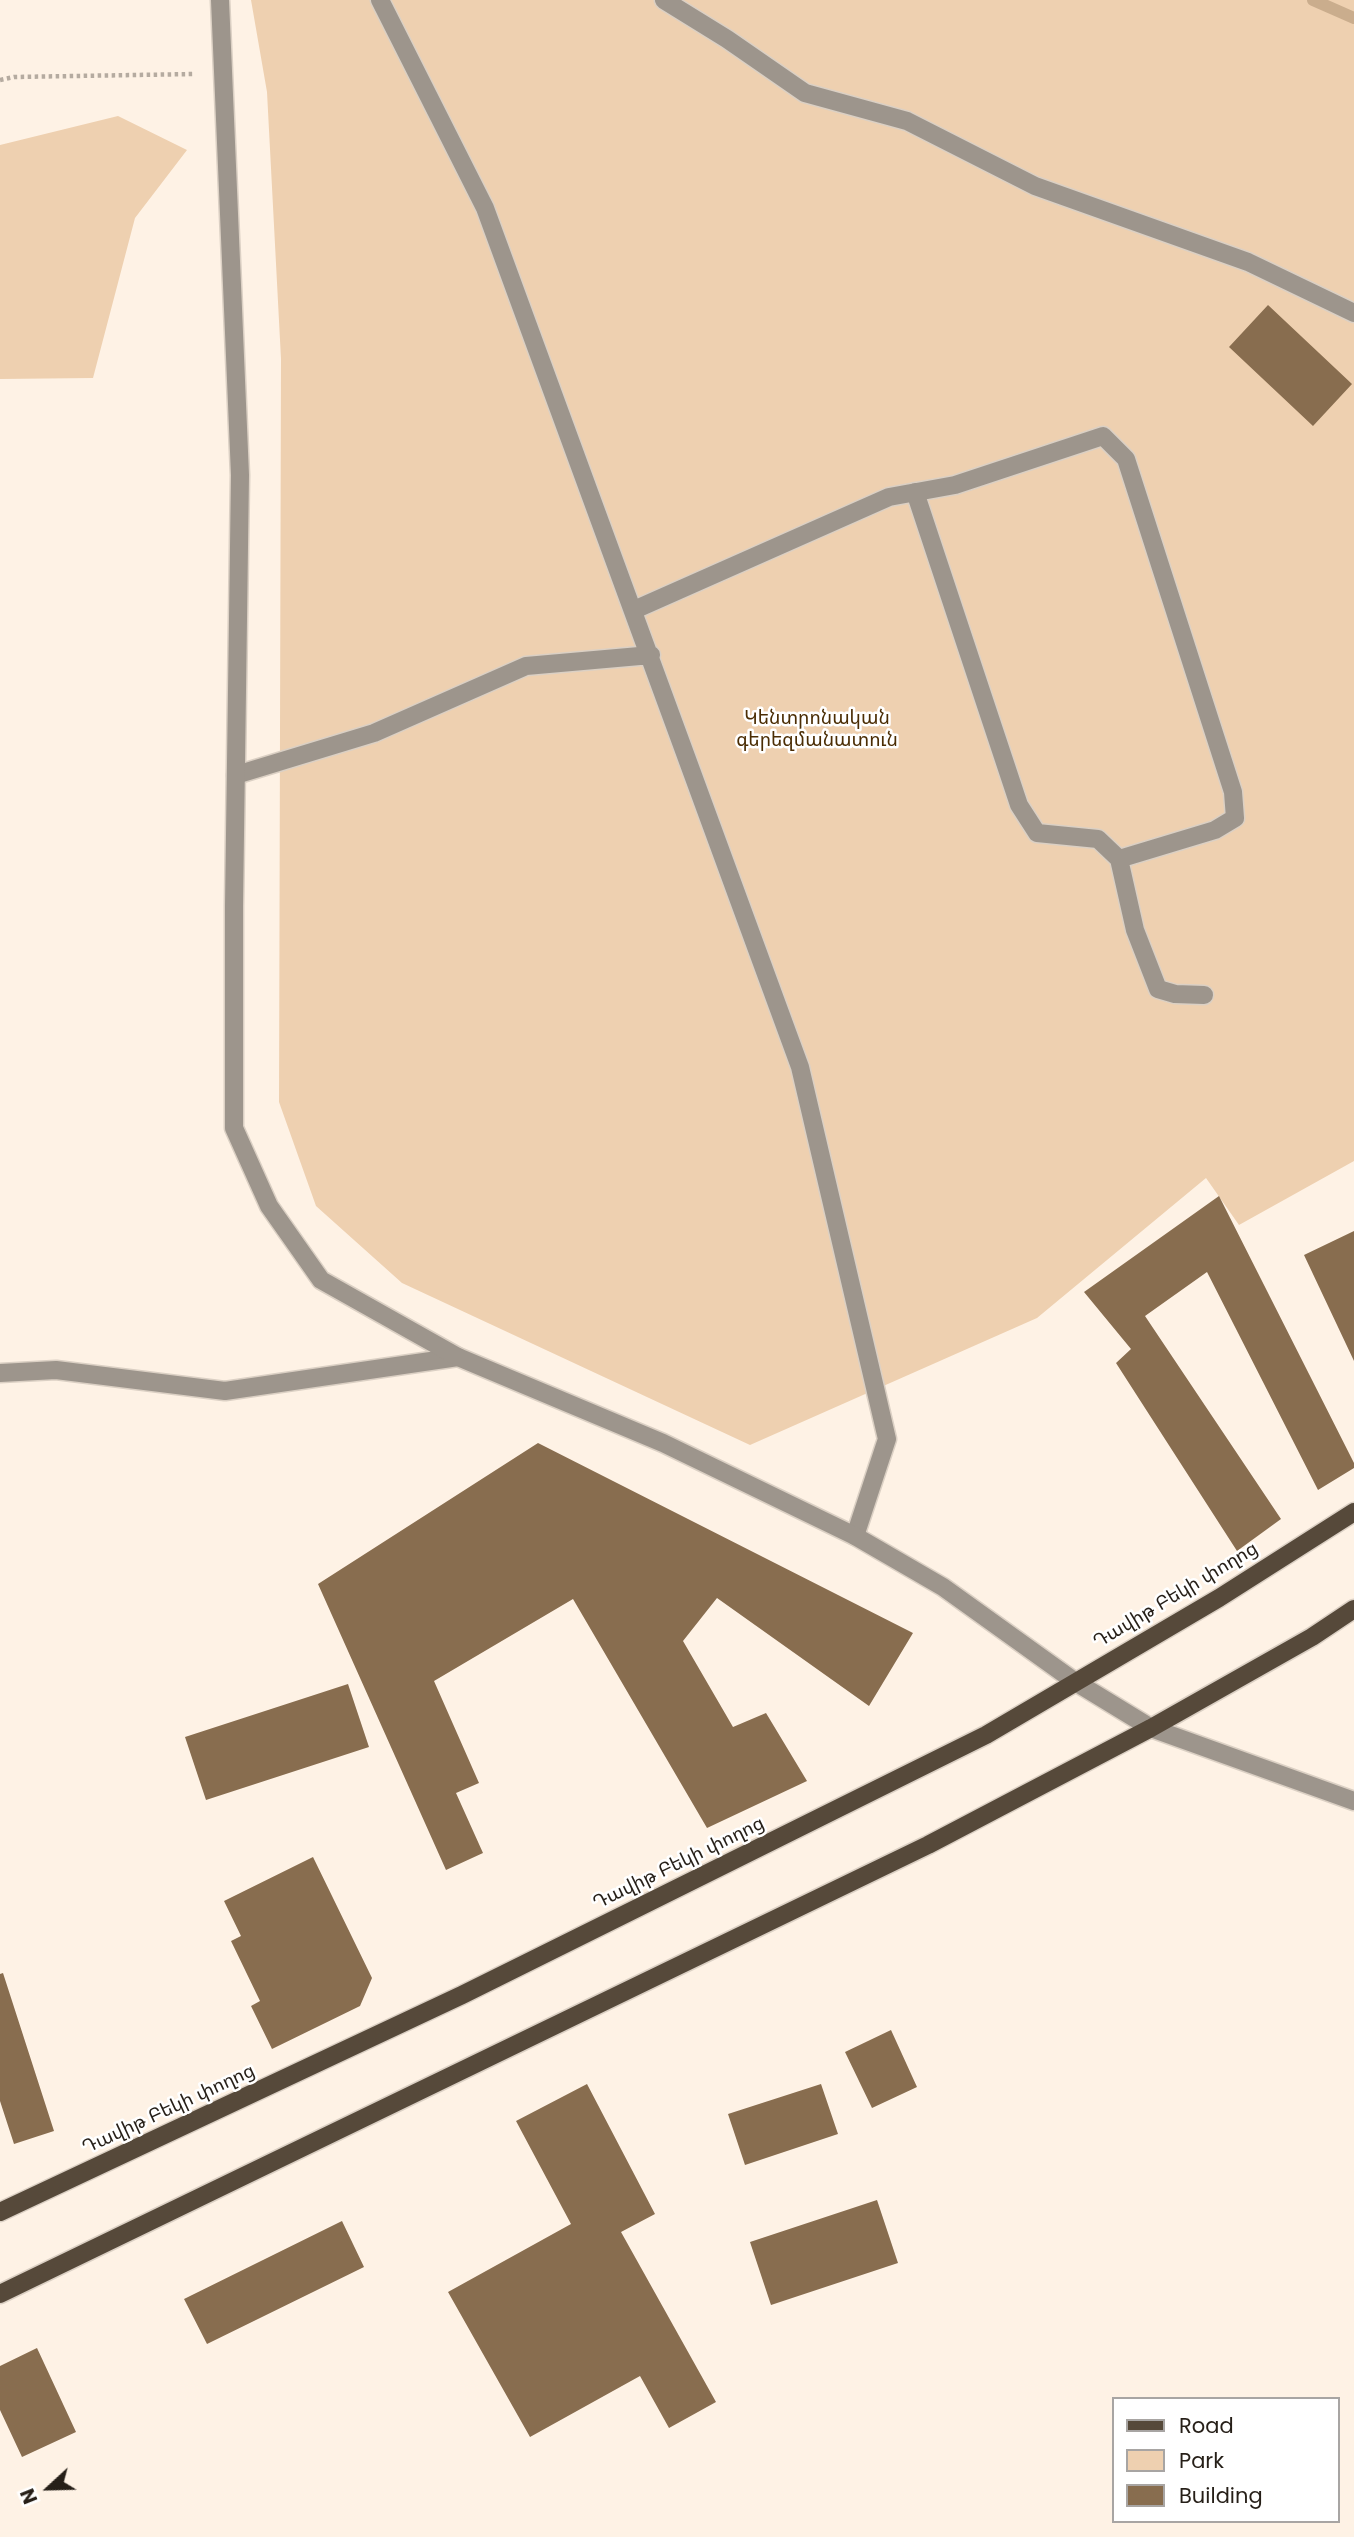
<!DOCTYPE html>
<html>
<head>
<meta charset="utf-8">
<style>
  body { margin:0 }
  #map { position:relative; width:1354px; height:2537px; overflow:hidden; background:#fef2e5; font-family:Poppins,sans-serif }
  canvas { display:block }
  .legend { position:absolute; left:1112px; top:2397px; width:228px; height:126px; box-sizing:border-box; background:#fff; border:2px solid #a8a5a3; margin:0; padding:9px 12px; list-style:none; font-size:21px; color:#261f18 }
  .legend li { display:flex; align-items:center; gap:14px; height:35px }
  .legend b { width:35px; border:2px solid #a8a5a3 }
  .north { position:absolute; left:14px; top:2453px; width:70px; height:70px; -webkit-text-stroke:5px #fff; paint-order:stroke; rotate:248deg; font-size:19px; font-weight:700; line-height:28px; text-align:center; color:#261f18 }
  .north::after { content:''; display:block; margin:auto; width:24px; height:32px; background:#261f18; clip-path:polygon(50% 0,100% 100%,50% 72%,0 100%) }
</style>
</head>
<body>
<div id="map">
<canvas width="1354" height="2537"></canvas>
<ul class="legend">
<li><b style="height:9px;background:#56493a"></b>Road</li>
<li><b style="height:19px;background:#eed0b0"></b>Park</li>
<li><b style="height:19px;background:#886d4f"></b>Building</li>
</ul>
<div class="north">N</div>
</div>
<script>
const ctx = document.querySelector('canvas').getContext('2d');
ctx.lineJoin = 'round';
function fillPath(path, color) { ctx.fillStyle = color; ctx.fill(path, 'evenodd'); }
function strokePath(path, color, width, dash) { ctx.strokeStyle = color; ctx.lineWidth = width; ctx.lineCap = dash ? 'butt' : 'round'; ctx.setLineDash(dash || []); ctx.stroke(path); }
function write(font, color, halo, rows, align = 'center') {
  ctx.font = font + ' Poppins,"Noto Sans Armenian",sans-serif'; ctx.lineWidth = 5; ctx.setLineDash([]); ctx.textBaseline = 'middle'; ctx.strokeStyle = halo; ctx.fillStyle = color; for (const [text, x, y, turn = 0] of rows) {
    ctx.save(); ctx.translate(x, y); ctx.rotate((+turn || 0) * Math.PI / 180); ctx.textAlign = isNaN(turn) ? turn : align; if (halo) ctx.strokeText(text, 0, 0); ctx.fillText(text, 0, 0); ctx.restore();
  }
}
fillPath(new Path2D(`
  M251 0H1354V1161L1239 1225 1206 1178 1037 1318 750 1445 402 1283 316 1206 279 1102 281 359 267 92Z
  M118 116 187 150 135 218 93 378 0 379V145Z`), '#eed0b0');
strokePath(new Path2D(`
  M1313 0 1354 18`), '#caad8d', 12);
fillPath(new Path2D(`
  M1268 305 1352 384 1313 426 1229 347Z
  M1219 1196 1354 1463V1468L1318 1490 1207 1272 1145 1316 1281 1519 1237 1551 1116 1363 1131 1349 1084 1292Z
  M1354 1231V1361L1304 1255Z
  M538 1443 913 1633 869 1706 717 1598 683 1641 733 1727 766 1713 807 1781 707 1828 573 1599 434 1681 479 1783 456 1793 483 1853 446 1870 318 1584Z
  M348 1684 369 1747 206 1800 185 1737Z
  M313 1857 372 1978 360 2006 272 2049 251 2006 260 2001 231 1941 241 1936 224 1901Z
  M3 1973 54 2131 14 2144 0 2101V1974Z
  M891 2030 917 2087 872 2108 845 2052Z
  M587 2084 655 2214 621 2232 716 2402 669 2428 640 2376 530 2437 448 2292 571 2224 516 2121Z
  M821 2084 838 2134 745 2165 728 2114Z
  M877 2200 898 2263 771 2305 750 2242Z
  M342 2221 364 2267 207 2344 184 2299Z
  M37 2348 76 2432 22 2457 0 2410V2366Z`), '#886d4f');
const lane = new Path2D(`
  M380 0 485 208 800 1067 887 1439 855 1536
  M664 0 727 39 805 93 907 121 1035 186 1248 262 1354 313
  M915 492 1019 805 1037 833 1098 839 1119 859 1135 930 1158 989 1175 994 1204 995
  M634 610 889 497 955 485 1103 436 1126 459 1233 792 1235 818 1215 830 1119 859
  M236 775 374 733 526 666 651 655
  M0 1373 56 1370 225 1391 458 1357
  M1151 1728 1354 1801`);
const street = new Path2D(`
  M220 0 240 475 234 906V1128L269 1206 321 1280 458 1357 663 1443 855 1536 943 1587 1074 1681 1151 1728`);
const primary = new Path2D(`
  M0 2212 462 1995 986 1735 1219 1598 1354 1512
  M0 2294 928 1845 1151 1728 1312 1637 1354 1609`);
strokePath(lane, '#dbd0c4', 21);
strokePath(street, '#dbd0c4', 21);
strokePath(primary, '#dbd0c4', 21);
strokePath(new Path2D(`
  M0 80 14 77 195 74`), '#b5aba0', 4.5, [3.5, 3.5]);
strokePath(lane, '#9d958c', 18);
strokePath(street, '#9d958c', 18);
strokePath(primary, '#56493a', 18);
write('19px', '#4b2d04', '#fff', [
  ["Կենտրոնական",817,719],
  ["գերեզմանատուն",817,741]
]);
write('19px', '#261f18', '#fff', [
  ["Դավիթ Բեկի փողոց",1176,1596,-31],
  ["Դավիթ Բեկի փողոց",679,1864,-26],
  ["Դավիթ Բեկի փողոց",169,2110,-25]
]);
</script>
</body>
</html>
